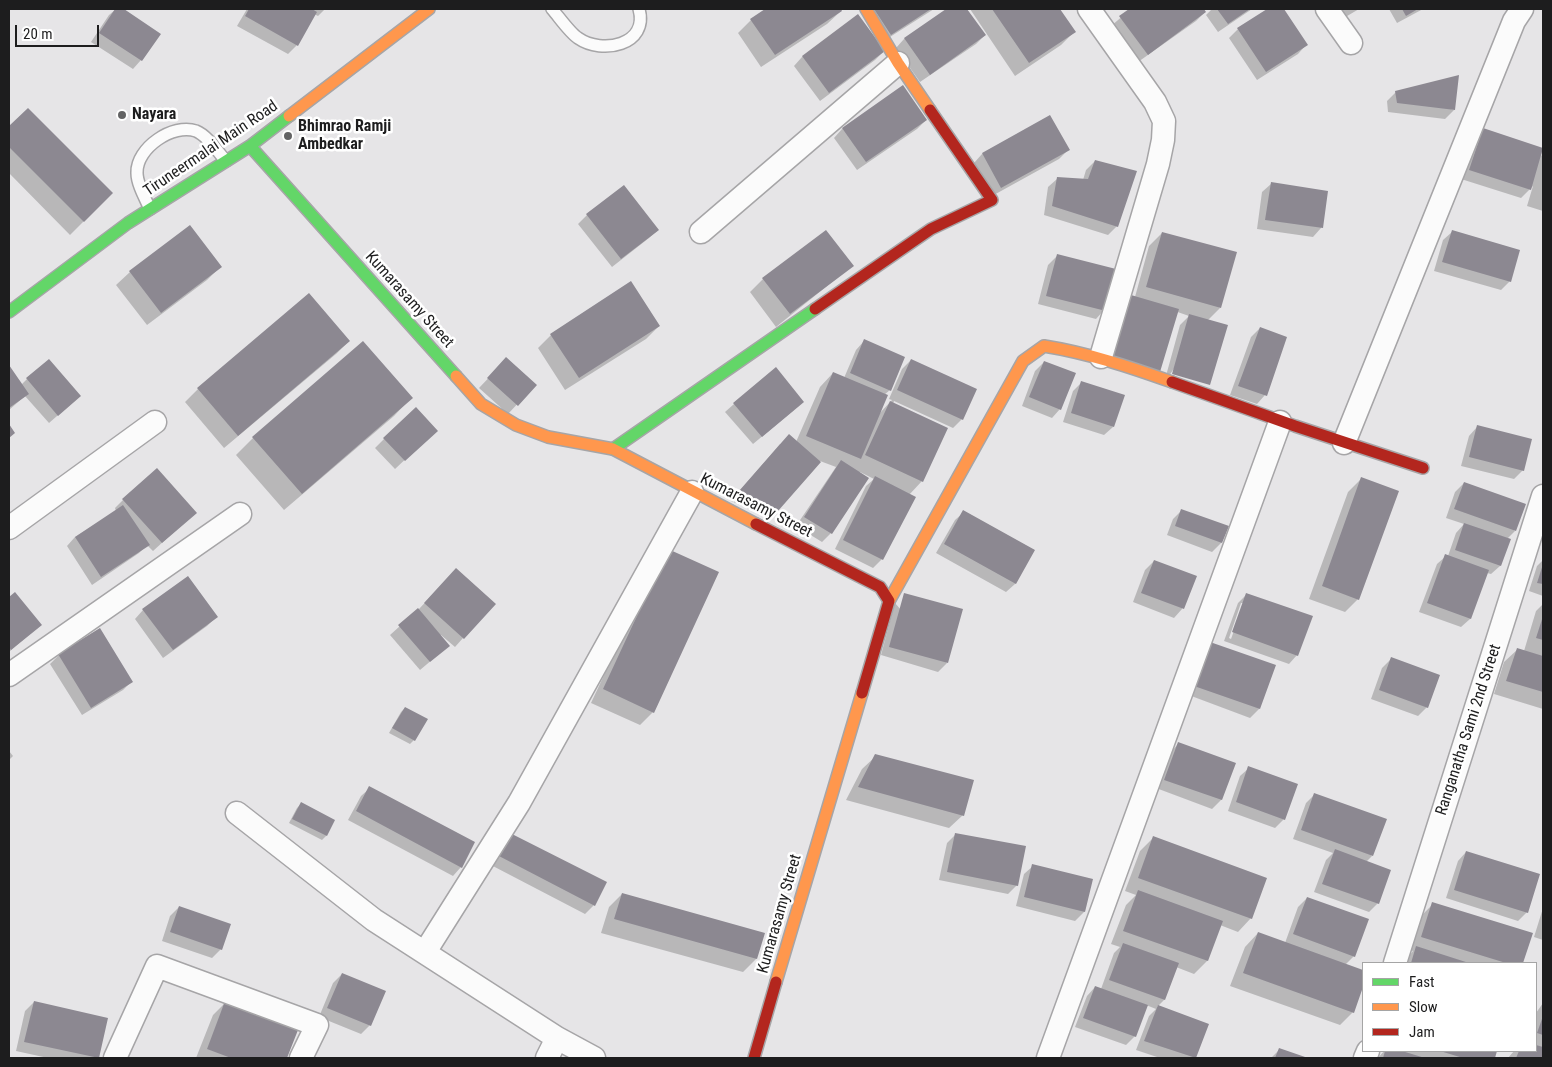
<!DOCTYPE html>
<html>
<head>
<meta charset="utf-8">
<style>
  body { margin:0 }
  #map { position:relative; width:1552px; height:1067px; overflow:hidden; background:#e6e5e7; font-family:"Roboto Condensed",sans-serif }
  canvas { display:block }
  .frame { position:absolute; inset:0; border:10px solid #1d1d1e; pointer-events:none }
  .legend { position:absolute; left:1362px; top:962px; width:175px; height:90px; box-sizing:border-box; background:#fff; border:1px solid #a5a5a5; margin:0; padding:6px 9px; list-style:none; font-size:15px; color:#1d1d1e }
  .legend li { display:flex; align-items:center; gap:10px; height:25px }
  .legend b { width:25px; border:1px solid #a5a5a5 }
  .scale { position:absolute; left:15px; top:25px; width:84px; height:22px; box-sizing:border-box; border:2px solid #1d1d1e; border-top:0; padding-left:6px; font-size:15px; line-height:18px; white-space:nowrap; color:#1d1d1e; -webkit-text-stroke:4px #fff; paint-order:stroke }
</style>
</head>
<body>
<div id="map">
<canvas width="1552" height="1067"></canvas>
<div class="frame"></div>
<ul class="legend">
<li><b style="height:6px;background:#63d668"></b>Fast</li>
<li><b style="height:6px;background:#ff974d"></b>Slow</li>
<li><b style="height:6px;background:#b3261e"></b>Jam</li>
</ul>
<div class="scale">20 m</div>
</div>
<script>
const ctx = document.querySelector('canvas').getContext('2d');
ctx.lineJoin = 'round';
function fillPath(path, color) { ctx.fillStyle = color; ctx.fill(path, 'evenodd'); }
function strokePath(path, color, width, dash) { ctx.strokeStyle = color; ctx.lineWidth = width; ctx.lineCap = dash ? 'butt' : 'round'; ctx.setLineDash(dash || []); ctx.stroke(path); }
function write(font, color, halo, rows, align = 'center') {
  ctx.font = font + ' "Roboto Condensed",sans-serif'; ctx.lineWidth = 5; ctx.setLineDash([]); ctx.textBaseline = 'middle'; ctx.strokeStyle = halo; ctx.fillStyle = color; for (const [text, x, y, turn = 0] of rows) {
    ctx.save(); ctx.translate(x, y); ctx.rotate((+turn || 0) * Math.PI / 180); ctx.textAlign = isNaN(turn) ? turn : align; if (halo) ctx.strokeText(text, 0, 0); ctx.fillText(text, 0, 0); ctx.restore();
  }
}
fillPath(new Path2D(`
  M116 9H121L159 34 141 60 133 69 91 42 109 15Z
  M247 9H325L318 16 314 14 297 45 288 54 237 26Z
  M768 9H839L841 11 827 24 761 67 738 33 751 20Z
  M863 9H934L882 42Z
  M948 9H966L985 35 976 44 920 82 896 48 904 39Z
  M970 9H1059L1074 32 1061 45 1015 76Z
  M1131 9H1202L1205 12 1196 21 1138 62 1111 26Z
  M1212 9H1252L1218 32 1206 15Z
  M1270 9H1283L1306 45 1298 54 1257 80 1229 38 1238 29Z
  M1329 9H1359L1337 22Z
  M1389 9H1423L1397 23Z
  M857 16 884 51 875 60 820 101 794 66 802 57Z
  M902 87 926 120 917 129 857 170 834 138 842 129Z
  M1396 92 1454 110 1445 119 1388 112 1387 101Z
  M28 109 112 193 70 235 9 173V128Z
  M1050 117 1068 150 1059 159 992 196 974 163 982 154Z
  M1483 129 1543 149 1541 156 1543 154V211L1527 206 1533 186 1521 198 1461 179 1474 138Z
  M1095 161 1117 226 1108 235 1044 215 1048 187 1057 179 1083 180 1086 170Z
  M1271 184 1327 192 1321 228 1313 237 1257 229 1262 192Z
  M624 187 658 230 649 238 612 267 578 224 587 215Z
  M190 227 220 267 207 280 147 325 116 285 130 272Z
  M1452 232 1510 281 1501 290 1434 271 1443 240Z
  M1162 233 1220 308 1207 321 1164 383 1180 325 1189 316 1135 297 1149 246Z
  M1057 256 1104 310 1096 319 1038 304 1048 265Z
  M852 266 776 327 750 292 763 279Z
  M659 326 646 339 565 390 538 348 551 335Z
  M1260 328 1265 395 1257 404 1230 395 1251 337Z
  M349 341 336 354 224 448 185 402 198 389Z
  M864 341 890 390 884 395 879 414 892 400 889 399 902 369 911 360 962 419 953 428 894 401 893 404 922 481 909 495 914 497 882 559 873 568 835 549 866 486 874 479 860 472 831 533 822 542 796 526 836 467 820 461 770 518 731 501 780 444 796 442 820 387 833 373 844 378 856 350Z
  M362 343 411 398 394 416 284 510 236 455 253 438Z
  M1044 362 1060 409 1052 418 1022 406 1035 371Z
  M9 367 21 385 27 379 80 396 49 423 25 396 9 410Z
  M498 368 535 385 508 414 479 388Z
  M1082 382 1113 427 1104 435 1063 422 1073 391Z
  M734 404 794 410 753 444 725 412Z
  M1477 427 1523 470 1514 479 1461 466 1469 436Z
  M384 439H427L395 469 375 448Z
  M1361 479 1358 599 1345 612 1309 599 1348 492Z
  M1464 483 1515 531 1507 539 1500 566 1491 574 1487 573 1470 619 1461 627 1419 612 1437 564 1446 556H1448L1456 533 1464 524 1446 518 1455 492Z
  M123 500 186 521 153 551 147 545 139 553 92 585 67 546 75 537 116 511 115 508Z
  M1182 510 1227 527 1221 543 1212 552 1167 535 1173 519Z
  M964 512 1034 550 1015 584 1006 592 936 553 955 520Z
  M1543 560V596L1529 591 1537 566Z
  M1154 561 1195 577 1182 609 1174 618 1133 602 1145 570Z
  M656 564 653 712 640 725 591 703Z
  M447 579 463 638 455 647 441 635 439 654 420 670 390 635 419 609Z
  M15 594 40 625 9 652V598Z
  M1247 594 1297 655 1289 664 1224 641 1238 603ZM1241 603H1244L1231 639 1229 638Z
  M895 603 947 663 938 672 881 655Z
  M1543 604V709L1494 694 1504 662 1518 649 1524 651 1536 611Z
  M143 610 216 617 207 626 163 658 135 619Z
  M1202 652 1274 666 1259 709 1250 718 1186 694Z
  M59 655 132 681 123 690 82 715 50 664Z
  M1391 659 1427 707 1418 716 1371 699 1382 668Z
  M405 708 414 740 410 744 389 733 401 712Z
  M1178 744 1234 764 1221 800 1212 809 1156 788 1170 753Z
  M9 751 13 756 9 760Z
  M876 756 963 815 949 828 846 800 862 769Z
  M1249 768 1284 819 1275 828 1228 811 1240 776Z
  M370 788 461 867 453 876 348 820 361 796Z
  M1315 794 1372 856 1366 862 1378 903 1369 912 1314 892 1326 860 1333 853 1293 839 1306 803Z
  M301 804 333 821 326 836 322 840 289 823 297 808Z
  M956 834 1017 885 1008 894 939 880 947 843Z
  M1153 838 1251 918 1238 932 1220 925 1207 961 1194 974 1176 967 1164 1000 1157 1007 1207 1024 1194 1058H1160L1136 1050 1149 1016 1156 1009 1146 1005 1135 1036 1126 1045 1075 1027 1087 996 1095 987 1101 989 1114 953 1120 947 1111 944 1126 905 1136 895 1125 891 1140 851Z
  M500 842 594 905 585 914 489 864Z
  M1466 852 1527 912 1518 921 1446 898 1458 861Z
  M1033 866 1092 880 1084 912 1075 921 1016 906 1024 874Z
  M622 894 763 934 756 959 743 972 601 933 609 907Z
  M1307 898 1354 956 1345 965 1363 971V983L1353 1012 1340 1025 1230 986 1245 947 1258 933 1285 943 1298 907Z
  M1433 904 1531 934 1522 963H1412L1413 962 1403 963 1413 951 1409 950 1420 917Z
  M179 907 221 949 212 958 162 941 170 916Z
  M1543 908V940L1534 937Z
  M342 974 370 1025 361 1034 319 1017 333 983Z
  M34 1002 107 1019 98 1058H48L16 1051 25 1011Z
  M226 1002 297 1030 286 1058H196L213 1015Z
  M1543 1003V1058H1508L1514 1051H1536V1013Z
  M1280 1049 1305 1058H1271Z
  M1384 1051H1496L1493 1058H1378Z`), '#0003');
fillPath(new Path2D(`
  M115 9H124L161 34 142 61 99 33Z
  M249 9H312L317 12 298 46 245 16Z
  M765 9H841L842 11 775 55 750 19Z
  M874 9H931L891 35Z
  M946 9H967L986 35 930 75 904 38Z
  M992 9H1060L1076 32 1029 63Z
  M1129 9H1204L1206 12 1148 55 1119 16Z
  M1217 9H1250L1228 24Z
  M1267 9H1284L1308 45 1266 72 1237 28Z
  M1402 9H1418L1406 16Z
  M858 14 885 51 829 93 802 56Z
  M1459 75 1455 110 1397 103 1395 91Z
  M903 85 927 120 866 162 842 128Z
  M28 108 113 193 84 222 9 147V126Z
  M1050 115 1070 150 1001 188 982 153Z
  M1483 128 1543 148 1531 190 1469 170Z
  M1095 160 1137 171 1118 227 1052 206 1057 177 1088 179Z
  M1271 182 1328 191 1323 228 1265 220Z
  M624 185 659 230 621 259 586 214Z
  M190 225 222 267 161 313 129 271Z
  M826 230 854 266 790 314 762 278Z
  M1452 230 1520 250 1511 282 1442 262Z
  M1162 232 1237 252 1221 308 1146 287Z
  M1057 254 1116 269 1106 311 1046 296Z
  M631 281 660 326 579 378 550 334Z
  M309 293 350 341 238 436 197 388Z
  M1131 295 1179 309 1160 372 1112 357Z
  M1189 314 1228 325 1210 385 1172 374Z
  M1260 327 1287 337 1267 396 1238 386Z
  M864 339 905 357 891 391 850 373Z
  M363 341 413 398 302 494 252 437Z
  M506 357 537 385 518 406 487 378Z
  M49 359 81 396 58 416 26 378Z
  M911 359 977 389 963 420 897 390Z
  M1044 361 1076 373 1061 410 1029 397Z
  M9 365 29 394 9 408Z
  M776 367 804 402 762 437 733 403Z
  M833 372 888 395 861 459 806 436Z
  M1081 381 1125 395 1114 427 1071 413Z
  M890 401 948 428 923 482 865 455Z
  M416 407 438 431 405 461 383 438Z
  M9 424 15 433 9 438Z
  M1477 425 1532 439 1524 471 1469 457Z
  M789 434 821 462 771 519 739 491Z
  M841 460 869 478 832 534 804 517Z
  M157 468 197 513 162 543 122 499Z
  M875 476 916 497 883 560 843 540Z
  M1361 477 1399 491 1359 600 1322 586Z
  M1464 482 1526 504 1516 531 1454 509Z
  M123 505 150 545 101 577 75 537Z
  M1181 509 1229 526 1222 543 1175 526Z
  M963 510 1035 550 1016 584 944 544Z
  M1464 523 1511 539 1501 566 1455 550Z
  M668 549 719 572 654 713 603 689Z
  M1445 554 1489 570 1471 619 1427 603Z
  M1154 560 1197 576 1184 609 1141 593Z
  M1543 564V584L1537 583Z
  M456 568 496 604 464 639 424 603Z
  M188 576 218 617 173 650 142 609Z
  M15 592 42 625 11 650 9 647V597Z
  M904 593 963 609 948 663 889 647Z
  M1246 593 1313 616 1298 656 1232 632Z
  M418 608 450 646 430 662 398 625Z
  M1543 616V640L1536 638Z
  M100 628 133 682 91 708 58 654Z
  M1210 642 1276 665 1260 709 1194 686Z
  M1517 648 1543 656V692L1506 681Z
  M1391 657 1440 675 1428 708 1379 690Z
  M405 707 428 719 415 741 392 728Z
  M1178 742 1236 763 1222 800 1164 780Z
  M875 754 974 780 964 816 858 787Z
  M1248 766 1298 784 1285 820 1236 802Z
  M369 786 475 842 462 868 356 811Z
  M1314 793 1387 819 1373 856 1301 830Z
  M301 802 335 820 327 836 292 819Z
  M508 832 607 882 595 906 497 855Z
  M955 833 1026 846 1018 886 947 872Z
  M1153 836 1267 878 1252 919 1138 878Z
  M1335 849 1391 870 1379 904 1322 884Z
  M1466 851 1540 874 1528 913 1454 890Z
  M1032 864 1093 879 1085 912 1024 897Z
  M1138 890 1223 921 1208 961 1123 931Z
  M622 893 765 933 757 959 614 919Z
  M1307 897 1369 919 1355 957 1293 934Z
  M1432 902 1533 933 1523 963H1506L1421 937Z
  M179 906 231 924 222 950 170 932Z
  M1258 932 1363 970V987L1354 1013 1243 973Z
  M1123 943 1179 963 1165 1000 1109 980Z
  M1416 946 1469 963H1411Z
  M342 973 386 991 371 1026 327 1008Z
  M1095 986 1148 1005 1136 1037 1083 1018Z
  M34 1001 108 1018 99 1058 24 1042Z
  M225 1001 298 1030 287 1058H231L207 1049Z
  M1158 1005 1209 1024 1196 1058 1144 1041Z
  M1543 1016V1035L1537 1033Z
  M1536 1045 1543 1047V1058H1516L1519 1051H1536Z
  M1279 1048 1308 1058H1275Z
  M1385 1051H1402L1425 1058H1383Z
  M1440 1051H1497L1495 1058H1463Z`), '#8c8891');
const lane = new Path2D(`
  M552 9C559 17 570 33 578 38 602 55 649 45 639 9
  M150 209C145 198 137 184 137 173 136 148 173 123 196 131 208 136 217 151 226 161`);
const street = new Path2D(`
  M1089 9 1155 102 1164 121 1163 140 1158 164 1101 357
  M1327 9 1351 43
  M701 232 898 63
  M1344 443 1514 21 1522 9
  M9 528 155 422
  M9 675 240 514
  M237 813 374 920 557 1038 594 1058
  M425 952 519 803 692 492
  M1395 963 1543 496
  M115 1058 157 966 317 1025 301 1058
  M547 1058 557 1038
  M1048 1058 1280 422
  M1365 1058 1368 1051`);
const fast = new Path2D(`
  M250 146 456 376
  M9 312 128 223 250 146 289 116
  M613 449 815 309`);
const slow = new Path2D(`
  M866 9 898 63 930 110
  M289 116 429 9
  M456 376 481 404 516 425 548 437 613 449 756 524
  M889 601 1023 361 1044 346C1088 353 1130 367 1172 382
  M776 982 862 693`);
const jam = new Path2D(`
  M815 309 931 229 992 200 930 110
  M1172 382 1295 426 1423 468
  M756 524 880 587 889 601 862 693
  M754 1058 776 982`);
strokePath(lane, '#a6a5a7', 14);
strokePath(street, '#a6a5a7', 25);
strokePath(fast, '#a6a5a7', 14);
strokePath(slow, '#a6a5a7', 14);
strokePath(jam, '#a6a5a7', 14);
strokePath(lane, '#fbfbfb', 11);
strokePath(street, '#fbfbfb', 22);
strokePath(fast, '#63d668', 11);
strokePath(slow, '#ff974d', 11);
strokePath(jam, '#b3261e', 11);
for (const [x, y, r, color] of [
  [122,115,5,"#636364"],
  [288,136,5,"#636364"]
]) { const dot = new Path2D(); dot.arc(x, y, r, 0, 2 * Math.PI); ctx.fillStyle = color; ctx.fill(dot); strokePath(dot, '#fff', 2); }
write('bold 16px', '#1d1d1e', '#fff', [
  ["Nayara",132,115],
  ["Bhimrao Ramji",298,127],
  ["Ambedkar",298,145]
], 'left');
write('16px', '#1d1d1e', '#fff', [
  ["Tiruneermalai Main Road",211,149,-34],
  ["Kumarasamy Street",409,300,48],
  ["Kumarasamy Street",756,506,27],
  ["Ranganatha Sami 2nd Street",1469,730,-72],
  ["Kumarasamy Street",780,914,-74]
]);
</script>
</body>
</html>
